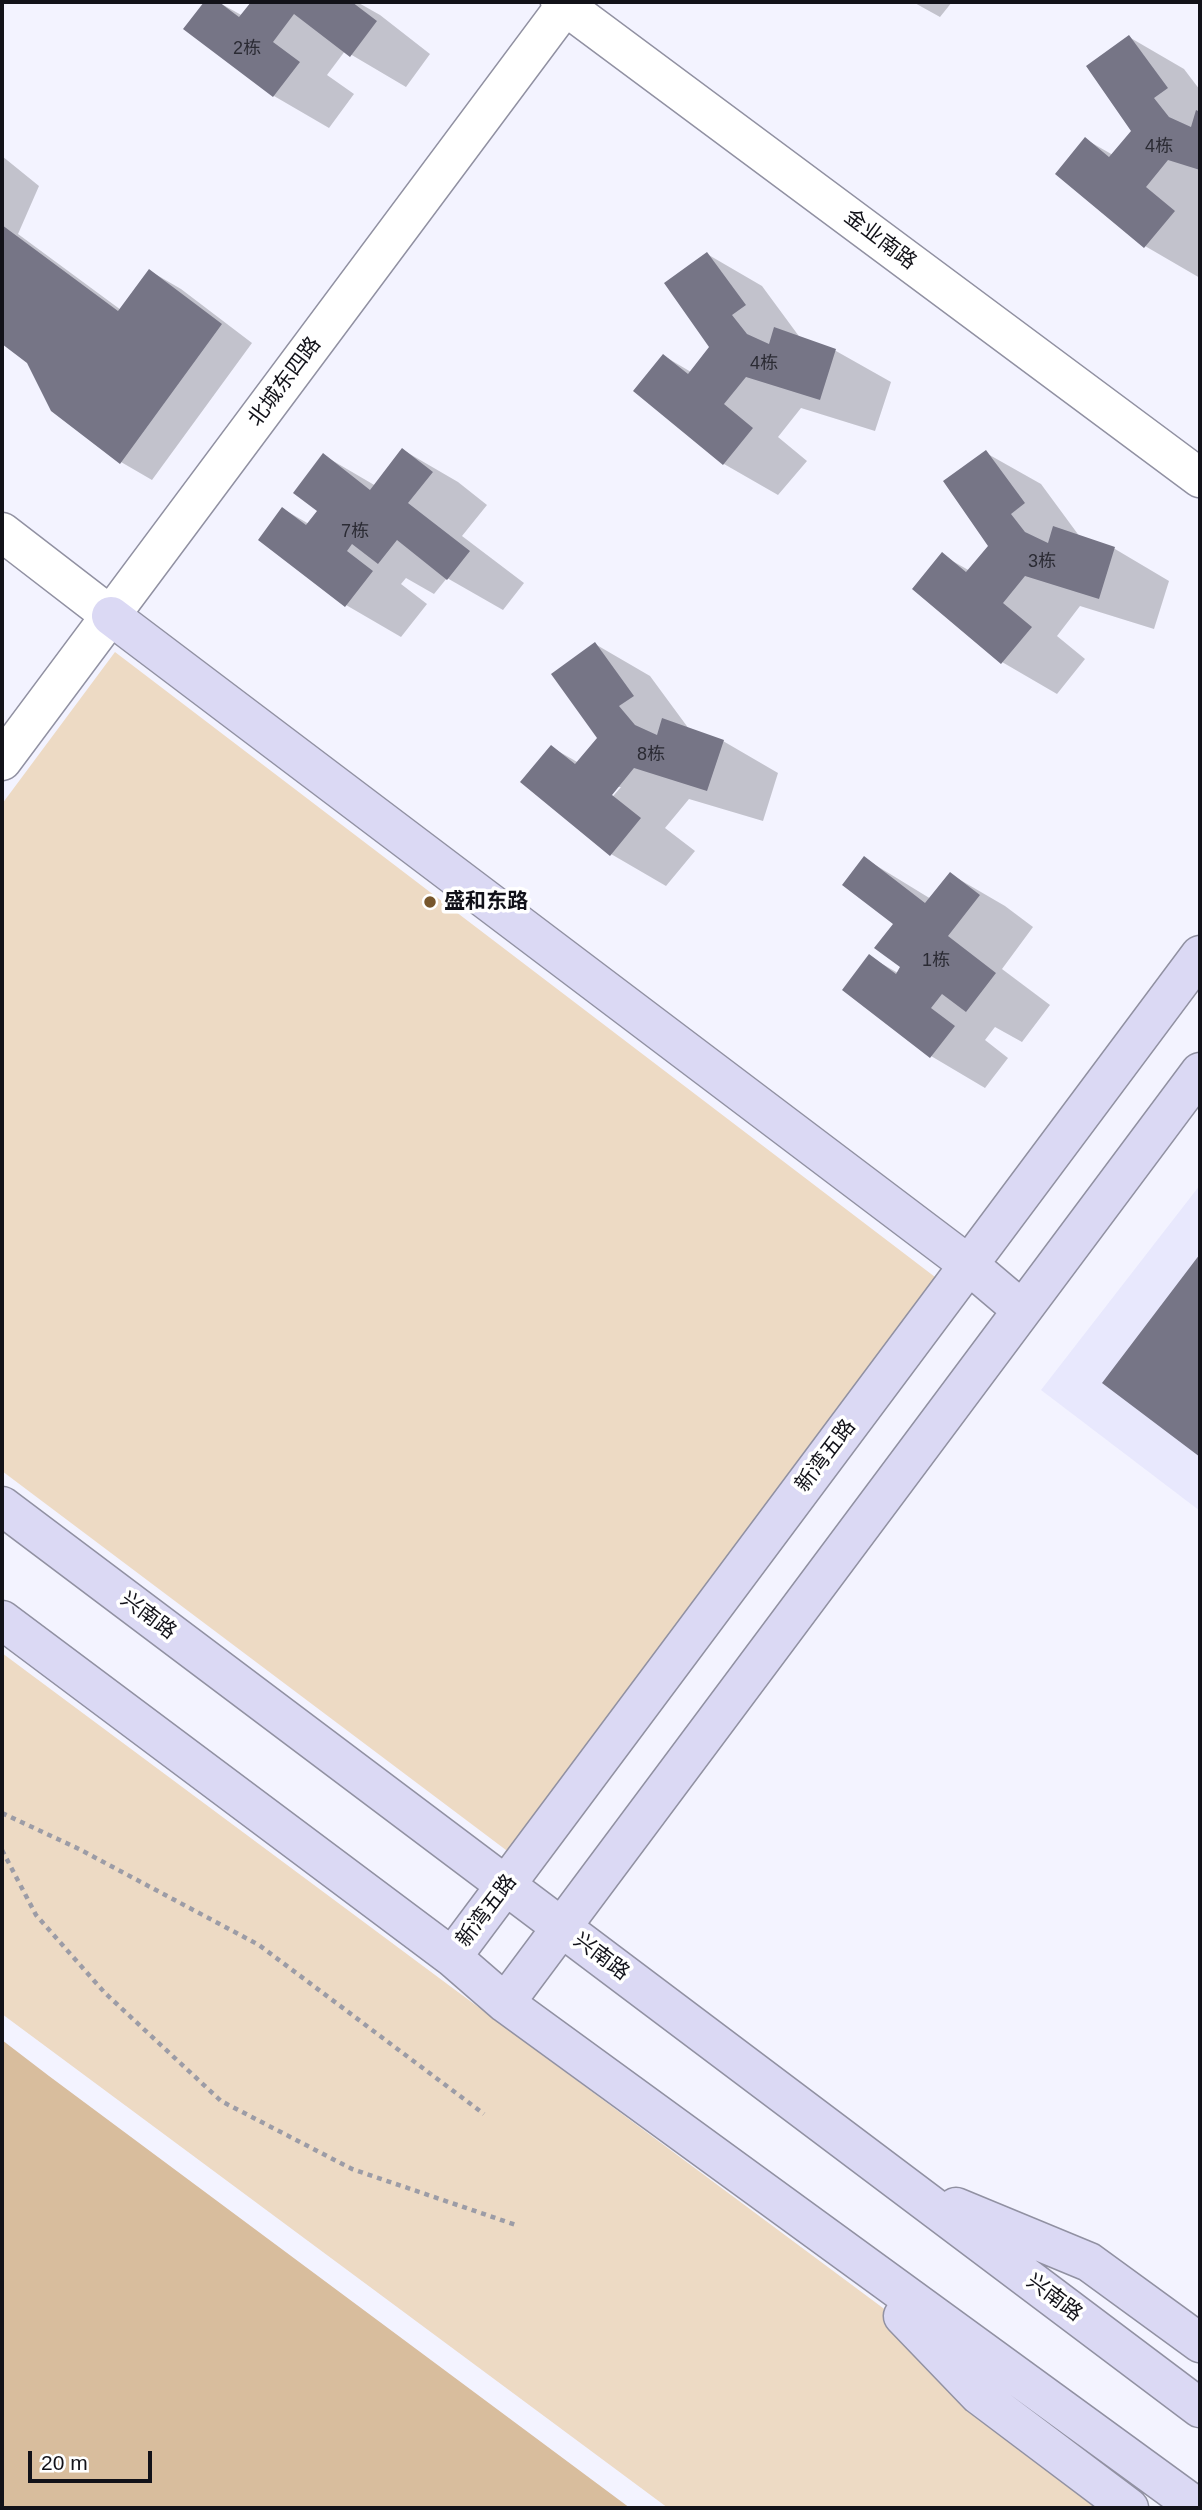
<!DOCTYPE html>
<html>
<head>
<meta charset="utf-8">
<style>
  body { margin:0 }
  #map { position:relative; width:1202px; height:2510px; overflow:hidden; background:#f3f3ff; font-family:Arial,sans-serif }
  canvas { display:block }
  .frame { position:absolute; inset:0; border:4px solid #121219; pointer-events:none }
  .scale { position:absolute; left:28px; top:2451px; width:124px; height:32px; box-sizing:border-box; border:4px solid #121219; border-top:0; padding-left:9px; font-size:21px; line-height:24px; white-space:nowrap; color:#121219; -webkit-text-stroke:5px #fff; paint-order:stroke }
</style>
</head>
<body>
<div id="map">
<canvas width="1202" height="2510"></canvas>
<div class="frame"></div>
<div class="scale">20 m</div>
</div>
<script>
const ctx = document.querySelector('canvas').getContext('2d');
ctx.lineJoin = 'round';
function fillPath(path, color) { ctx.fillStyle = color; ctx.fill(path, 'evenodd'); }
function strokePath(path, color, width, dash) { ctx.strokeStyle = color; ctx.lineWidth = width; ctx.lineCap = dash ? 'butt' : 'round'; ctx.setLineDash(dash || []); ctx.stroke(path); }
function write(font, color, halo, rows, align = 'center') {
  ctx.font = font + ' Arial,"Noto Sans SC",sans-serif'; ctx.lineWidth = 7; ctx.setLineDash([]); ctx.textBaseline = 'middle'; ctx.strokeStyle = halo; ctx.fillStyle = color; for (const [text, x, y, turn = 0] of rows) {
    ctx.save(); ctx.translate(x, y); ctx.rotate((+turn || 0) * Math.PI / 180); ctx.textAlign = isNaN(turn) ? turn : align; if (halo) ctx.strokeText(text, 0, 0); ctx.fillText(text, 0, 0); ctx.restore();
  }
}
fillPath(new Path2D(`
  M1200 1185V1511L1041 1390Z`), '#e8e8fd');
fillPath(new Path2D(`
  M115 652 939 1280 510 1853 2 1471V804Z
  M2 1653 1152 2508H668L2 2014Z`), '#eddac4');
fillPath(new Path2D(`
  M2 2040 49 2076 630 2508H2Z`), '#d8bd9d');
fillPath(new Path2D(`
  M206 2H218L243 16 253 2H357L380 15 430 54 406 87 345 51 327 75 354 94 329 128 274 96 186 29Z
  M913 2H952L940 17Z
  M1129 37 1184 69 1200 90V278L1145 246 1057 173 1085 139 1113 155 1133 131Z
  M2 156 39 186 18 234 121 310 150 271 181 289 252 343 152 480 121 462 28 362 2 342Z
  M707 254 762 286 801 339 836 351 891 382 875 431 801 408 778 437 807 461 778 495 724 464 664 356 691 372 711 348Z
  M403 450 458 482 487 505 462 536 524 583 503 610 447 578 434 594 406 578 401 584 427 604 401 637 346 605 283 509 309 524 319 511 323 455 376 486Z
  M986 453 1041 484 1080 537 1115 549 1169 581 1154 629 1080 606 1057 636 1085 659 1057 694 1002 662 942 555 970 571 990 546Z
  M595 644 650 676 689 729 723 741 778 773 763 821 689 799 665 828 695 851 666 886 611 854 551 747 579 763 599 738ZM616 787H621L607 803Z
  M864 858 931 899 950 874 1005 906 1033 927 1002 969 1050 1005 1022 1042 995 1027 985 1040 1008 1058 985 1088 931 1056 870 957 898 973 903 967 895 923Z
  M1200 1257V1455L1105 1382Z`), '#0003');
fillPath(new Path2D(`
  M204 2H219L239 17 251 2H352L377 21 350 57 294 14 273 42 300 62 273 97 183 29Z
  M1129 35 1168 88 1154 98 1169 117 1191 127 1196 110 1200 112V170L1168 160 1146 187 1175 211 1144 248 1055 174 1085 137 1109 157 1131 131 1086 66Z
  M2 225 118 311 149 269 222 324 120 464 51 411 27 363 2 344Z
  M707 252 746 305 732 315 747 334 769 344 774 327 836 349 820 400 746 377 724 404 753 428 723 465 633 391 663 354 688 374 709 347 664 283Z
  M402 448 433 472 408 503 470 551 447 580 397 540 378 564 352 544 347 551 373 571 345 607 258 540 282 507 306 525 317 511 293 493 323 453 370 490Z
  M986 450 1025 503 1011 514 1025 532 1048 543 1053 526 1115 547 1099 599 1025 576 1003 603 1032 627 1001 664 912 589 942 552 966 572 988 546 943 481Z
  M595 642 634 696 619 706 635 725 657 735 662 718 724 740 707 791 634 768 612 795 641 818 610 856 520 782 551 745 575 764 597 738 551 674Z
  M864 856 925 903 950 872 980 895 948 936 996 973 966 1012 942 994 931 1008 955 1026 930 1058 842 990 869 954 896 974 900 967 874 948 893 924 842 885Z
  M1200 1254V1457L1102 1383Z`), '#767586');
const street = new Path2D(`
  M560 2 1200 478
  M2 532 111 616
  M2 761 568 2`);
const secondary = new Path2D(`
  M111 616 969 1265 1022 1310
  M2 1506 1200 2408
  M2 1620 452 1957 505 2003 1198 2508
  M452 1957 1200 955
  M505 2003 1200 1072
  M956 2207 1089 2262 1200 2343
  M903 2316 979 2395 1129 2508`);
strokePath(street, '#9191a2', 41);
strokePath(secondary, '#9191a2', 41);
strokePath(new Path2D(`
  M2 1813 79 1849 259 1945 484 2114
  M2 1850 36 1915 105 1993 221 2101 352 2169 516 2225`), '#9c9ca6', 4.5, [5, 5]);
strokePath(street, '#fff', 38);
strokePath(secondary, '#dbd9f4', 38);
for (const [x, y, r, color] of [
  [430,902,7,"#77562c"]
]) { const dot = new Path2D(); dot.arc(x, y, r, 0, 2 * Math.PI); ctx.fillStyle = color; ctx.fill(dot); strokePath(dot, '#fff', 2.5); }
write('18px', '#2b2b34', null, [
  ["2栋",247,49],
  ["4栋",1159,147],
  ["4栋",764,364],
  ["7栋",355,532],
  ["3栋",1042,562],
  ["8栋",651,755],
  ["1栋",936,961]
]);
write('21px', '#121219', '#fff', [
  ["金业南路",880,240,37],
  ["北城东四路",285,382,-53],
  ["新湾五路",826,1456,-53],
  ["兴南路",148,1616,37],
  ["新湾五路",487,1911,-53],
  ["兴南路",601,1957,37],
  ["兴南路",1054,2298,37]
]);
write('bold 21px', '#121219', '#fff', [
  ["盛和东路",444,902]
], 'left');
</script>
</body>
</html>
